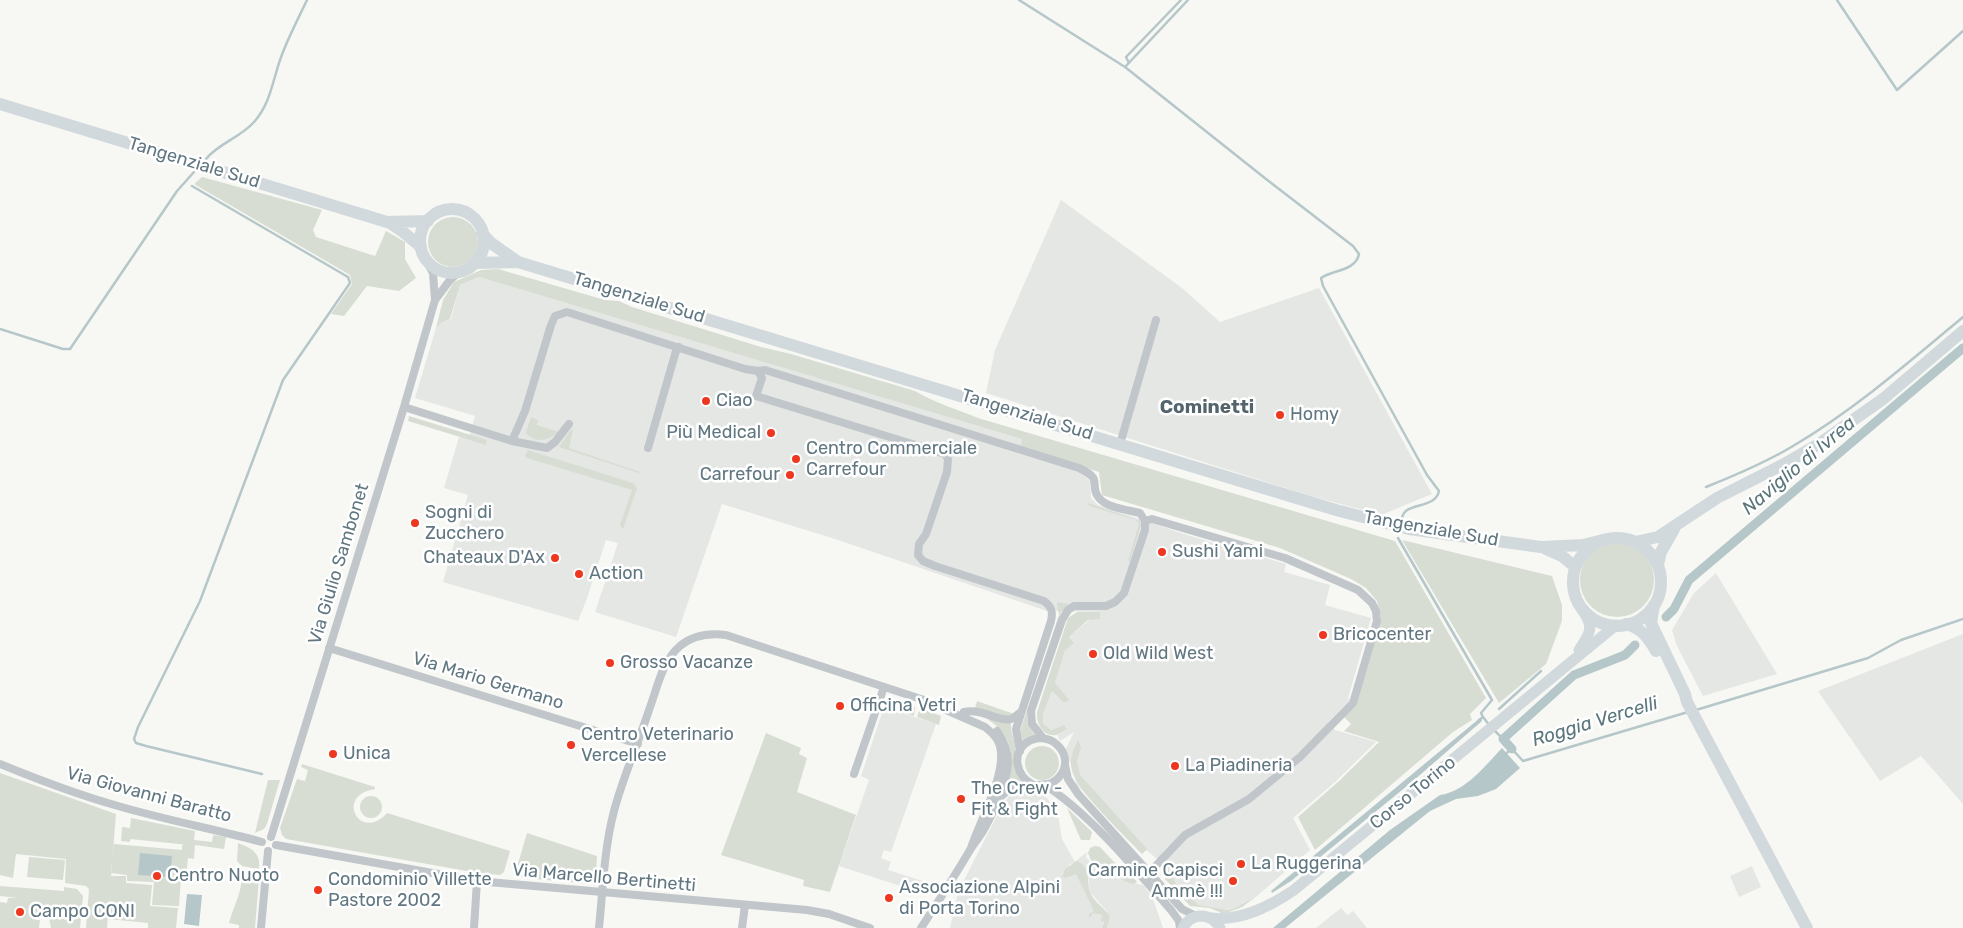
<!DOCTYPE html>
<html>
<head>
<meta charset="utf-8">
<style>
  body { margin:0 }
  canvas { display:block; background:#f7f7f4 }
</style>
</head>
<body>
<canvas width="1963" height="928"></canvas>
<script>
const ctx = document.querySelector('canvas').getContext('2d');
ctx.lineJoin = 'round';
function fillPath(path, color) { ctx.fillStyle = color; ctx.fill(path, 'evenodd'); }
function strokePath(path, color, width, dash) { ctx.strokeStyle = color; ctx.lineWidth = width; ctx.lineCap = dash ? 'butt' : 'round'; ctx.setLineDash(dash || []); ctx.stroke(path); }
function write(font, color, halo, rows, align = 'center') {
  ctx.font = font + ' Rubik,sans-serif'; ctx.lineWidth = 5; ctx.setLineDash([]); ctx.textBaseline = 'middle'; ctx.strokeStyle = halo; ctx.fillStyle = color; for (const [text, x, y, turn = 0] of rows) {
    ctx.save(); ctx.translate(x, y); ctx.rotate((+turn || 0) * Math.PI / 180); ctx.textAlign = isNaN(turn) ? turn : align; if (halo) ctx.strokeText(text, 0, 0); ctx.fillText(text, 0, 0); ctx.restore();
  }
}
fillPath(new Path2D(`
  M1061 200 1182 288 1220 322 1319 288 1432 494 1381 515 1304 494 986 393 995 350Z
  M479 277 1023 439 1019 453 1082 472 1090 482 1091 498 1098 505 1184 534 1286 564 1284 572 1330 585 1325 605 1371 618 1348 698 1350 700 1328 722 1335 730 1376 742 1335 782 1293 818 1310 850 1257 896 1233 909 1228 910 1199 905 1191 898 1186 900 1168 868 1110 820 1077 785 1066 749 1074 732 1060 741 1057 735 1067 728 1064 725 1051 730 1043 723V714L1052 691 1064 703 1068 700 1055 683 1065 651 1074 643 1069 637 1099 612 1047 611 835 539 722 504 676 637 595 612 618 543 606 540 586 601 578 621 443 582 468 495 444 488 459 437 468 439 475 416 415 398 436 328 442 322 451 319 460 285Z
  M1716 573 1777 674 1703 696 1677 646 1672 630 1694 593Z
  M1963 634V804L1921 756 1880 781 1818 691Z
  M884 707 936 724 891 852 884 850 881 858 891 862 888 870 929 883 922 893 839 866 869 780 861 776Z
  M1023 790H1033L1047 798 1058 815 1062 839 1075 862 1070 864 1062 874 1065 878 1076 873 1095 911 1102 915 1104 921 1102 928H950L958 892 1004 802 1011 794Z
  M1087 852 1086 857 1093 865 1109 864 1125 882 1143 885 1152 896 1163 928H1107L1110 917 1109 914 1090 892 1088 872 1084 866 1076 861Z
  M1752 866 1761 887 1739 897 1730 876Z
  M1341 908 1348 915 1353 911 1367 928H1316Z`), '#e5e7e5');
fillPath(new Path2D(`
  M202 177 322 210 313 230 316 237 375 256 386 231 405 242V259L416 278 399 291 367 286 344 316 331 314 352 284 350 275 194 184Z
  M428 242a25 25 0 1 1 50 0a25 25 0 1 1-50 0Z
  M498 269 605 300 619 301 632 307 761 347 791 354 915 391C935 403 957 409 978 418L1395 541 1486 698 1470 714 1472 720 1453 732 1315 850 1298 817 1338 782 1379 742 1344 731 1351 724 1344 717 1356 705 1381 617 1377 601 1366 588 1351 579 1280 548 1102 495 1099 472 1021 446 1022 439 479 277 460 285 450 319 442 322 436 328 443 300 454 282 481 270Z
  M409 416 487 440 486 445 408 421Z
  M531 417 538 420 537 425 559 432 561 427H562C554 439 538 446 526 433Z
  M573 430 569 448 640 472 639 473 559 447 570 431Z
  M528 450 633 483 637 488 623 529 620 525 632 490 527 458 525 456Z
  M1088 503 1140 521 1141 525 1130 561H1128L1139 524 1136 520 1092 507 1088 505Z
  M1402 540 1552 576 1562 605V621L1546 664 1499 703Z
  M1580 580a37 37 0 1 1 74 0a37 37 0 1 1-74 0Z
  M1058 602 1068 604V606L1061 612 1027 712 1028 725 1035 735 1023 742 1020 731 1059 615 1057 604Z
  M1077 612H1100V619L1088 620 1069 637 1074 643 1065 651 1055 683 1069 700 1064 703 1052 691 1043 714V723L1051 730 1064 725 1067 729C1064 730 1060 734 1056 735 1043 737 1036 723 1037 712L1068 618Z
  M890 699 915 707 914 716 885 707 887 700Z
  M977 701 1014 714V715L1003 716 975 708Z
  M923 709 941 716 939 725 917 717 919 711Z
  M982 716 1011 722C1010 731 1014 737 1015 746 1018 761 1011 767 1022 781L1005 789C1017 757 1013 733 982 716Z
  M766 733 801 748 799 754 807 758 797 792 856 815 830 892 803 886 804 880 721 855Z
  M1078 740 1081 747 1077 762 1080 775 1147 849 1142 854C1126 837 1076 790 1072 770 1069 759 1073 750 1078 740Z
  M1025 763a17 17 0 1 1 34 0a17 17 0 1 1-34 0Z
  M302 764 375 787V789C334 795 360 843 387 813L510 851 504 872 500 875 478 873 286 839 282 835 280 828 297 779 305 781 308 770 301 767Z
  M0 773 116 814 107 928H86L89 889 86 886 65 883 66 859 16 854 13 878 0 875Z
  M268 780H280L267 824 264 829 255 833Z
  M360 807a11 11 0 1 1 22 0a11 11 0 1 1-22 0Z
  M1067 808 1092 832 1090 840H1081Z
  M131 818 195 831 194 840 212 842 213 835 226 837 224 849 195 845 194 859 188 858 186 877H181L179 906 152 905 154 882 127 881V875L111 873 114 844 182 850V844L189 845 130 839V842L121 841 122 827 130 828Z
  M527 833 597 856 596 873 588 882 581 883 523 878 519 875 517 867Z
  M238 843C252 848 261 853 259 869L242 866 237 861Z
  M1095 846 1100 847 1117 865 1125 867 1137 882 1134 884 1125 882 1109 865H1098L1092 863 1088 853 1090 848Z
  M29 857 65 860 63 880 27 877Z
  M1076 861C1092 866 1086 880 1090 892 1093 900 1103 908 1109 914L1110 917 1107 928H1102L1104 922 1101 921 1102 915 1093 913 1089 918V914L1094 911 1076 874 1065 878 1062 876 1065 869Z
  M1172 861 1174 865 1168 869 1186 900 1191 898 1199 905 1228 910 1233 909 1257 896 1242 907 1224 914 1210 908 1190 906 1165 879V871Z
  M242 875 259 878 255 928H239V925L229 923C233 907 242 893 242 875Z
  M111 876H126V883L152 885 150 906 178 908 176 928H148V923L108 919Z
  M0 886 64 891V887L77 889 83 896 80 928H51L49 918 41 910 40 915H32V919L40 920 39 928H0V902L7 903 8 898H18L0 896Z`), '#d8ddd3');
fillPath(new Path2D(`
  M1480 718 1482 721 1413 781 1291 881 1272 893 1271 891Z
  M1502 748 1520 768 1496 789 1478 796 1456 799 1430 811 1285 928H1273L1390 830 1440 795C1465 792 1486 765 1502 748Z
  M140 853 172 856 170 877 138 875Z
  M187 894 202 895 199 926 184 924Z`), '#b6c7c9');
strokePath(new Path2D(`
  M1019 0 1125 67 1266 179 1353 246 1359 254C1356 271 1332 270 1321 278L1323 286 1427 475 1439 491C1435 510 1405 501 1402 518
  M1837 0 1897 90 1963 31
  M1129 63 1126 57 1181 0
  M1125 67 1188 0
  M206 159C219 143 240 138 254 122 272 102 273 76 283 52 290 34 299 17 307 0
  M192 186 348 277 350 283 283 380 200 601 138 727 134 739 136 743 146 746 262 774
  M0 329 63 349H70L177 191 194 172
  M1706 487C1736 475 1765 463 1793 446 1854 410 1908 363 1963 317
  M1398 538 1492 700 1481 713 1483 717
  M1499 709 1541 671
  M1696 710 1868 658 1901 640 1963 619
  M1478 721 1483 717 1490 726
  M1494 730 1503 739
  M1505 754 1512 749 1523 761 1688 712`), '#b6c7c9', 2.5);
strokePath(new Path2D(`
  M1666 617 1674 609 1689 580 1963 348
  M1512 749 1503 739 1574 675 1625 655 1635 645`), '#b6c7c9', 9);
strokePath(new Path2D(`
  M426 260 433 273 435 300
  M758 371 762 378 756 396 945 454 948 459 947 472 926 534 919 544 918 555 923 561 935 566 1044 601C1052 607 1053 612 1051 621L1016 729 1020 751
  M404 407 512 441 547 448 555 442 569 424
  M512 441 525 411 551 325 555 316 567 312 745 369 758 371 765 370 1079 468C1105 480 1088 485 1099 498 1107 508 1129 510 1140 513L1145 521V530L1124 593 1115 602 1106 606H1074L1068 610 1062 620 1031 711 1032 724 1043 738
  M1120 444 1156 320
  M648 448 676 351 679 347
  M1145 521 1152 519 1285 558 1358 590 1372 603 1376 611 1377 621 1353 703 1300 757 1249 799 1185 835 1150 872
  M329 648 638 744
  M964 712C983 708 997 722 1011 719 1014 718 1018 714 1021 712
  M0 764C39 780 78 795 118 806 166 820 214 829 262 842
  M1065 765 1068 779 1078 794 1182 909 1196 916
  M854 774 884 687
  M1045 785C1091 815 1134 868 1171 910L1179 921 1180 928
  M999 799C1021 772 1044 796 1060 776 1077 754 1048 727 1026 743 1011 755 1017 776 1032 784
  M271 837 404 407 435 300 450 280 458 273
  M276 845 477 881 807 910 829 914 870 928
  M261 928 268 851
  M474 928 477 881
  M599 928C603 889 604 849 614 811 623 777 638 744 649 710 657 689 662 661 680 646 693 635 709 633 726 635L921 699 985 727C990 731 995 735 998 741 1011 767 980 820 971 848
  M742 928 745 905
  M921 928C938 902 954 877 970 850 974 843 979 838 983 831 993 814 1007 782 1008 763 1008 750 1004 741 997 731`), '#c0c6c9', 8);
strokePath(new Path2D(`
  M1579 650C1590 634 1595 627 1582 610
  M1211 918C1241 921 1269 907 1294 890L1616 625
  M1183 928C1191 912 1211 912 1220 928`), '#d2d9dc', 11);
strokePath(new Path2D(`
  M0 104 387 222 428 221
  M420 241a32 32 0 1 1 64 0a32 32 0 1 1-64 0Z
  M390 223 402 231 421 247
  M482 233 491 243 518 262
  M475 263 518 262 1336 510 1409 529 1541 547 1583 545 1603 540
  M1573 582a44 44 0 1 1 88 0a44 44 0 1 1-88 0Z
  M1635 542 1658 537 1717 498 1786 463 1819 444 1883 399 1963 331
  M1546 549 1562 556 1575 567
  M1658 565 1661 552 1674 529
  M1654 605 1651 623 1685 694 1687 702 1807 928
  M1626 624C1641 628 1648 637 1656 651`), '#d2d9dc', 12);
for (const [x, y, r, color] of [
  [706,401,5,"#ed371f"],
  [1280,415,5,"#ed371f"],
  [771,433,5,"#ed371f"],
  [796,459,5,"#ed371f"],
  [790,475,5,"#ed371f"],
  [415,523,5,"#ed371f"],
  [1162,552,5,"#ed371f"],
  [555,558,5,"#ed371f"],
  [579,574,5,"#ed371f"],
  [1323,635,5,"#ed371f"],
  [1093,654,5,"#ed371f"],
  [610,663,5,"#ed371f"],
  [840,706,5,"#ed371f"],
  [571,745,5,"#ed371f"],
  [333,754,5,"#ed371f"],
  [1175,766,5,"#ed371f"],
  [961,799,5,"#ed371f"],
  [1241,864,5,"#ed371f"],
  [157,876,5,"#ed371f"],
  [1233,881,5,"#ed371f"],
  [318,890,5,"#ed371f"],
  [889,898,5,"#ed371f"],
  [20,912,5,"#ed371f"]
]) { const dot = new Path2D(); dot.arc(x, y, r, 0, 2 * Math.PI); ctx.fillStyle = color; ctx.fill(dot); strokePath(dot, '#fff', 2); }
write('18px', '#617781', '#fff', [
  ["Tangenziale Sud",194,163,17],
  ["Tangenziale Sud",639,298,17],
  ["Tangenziale Sud",1027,415,17],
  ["Tangenziale Sud",1431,529,10],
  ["Via Giulio Sambonet",339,564,-73],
  ["Via Mario Germano",488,681,17],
  ["Corso Torino",1413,793,-39],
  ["Via Giovanni Baratto",149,795,15],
  ["Via Marcello Bertinetti",604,878,5]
]);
write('18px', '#617781', '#fff', [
  ["Ciao",716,401],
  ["Homy",1290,415],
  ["Più Medical",761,433,"right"],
  ["Centro Commerciale",806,449],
  ["Carrefour",806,470],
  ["Carrefour",780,475,"right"],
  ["Sogni di",425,513],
  ["Zucchero",425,534],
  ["Sushi Yami",1172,552],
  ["Chateaux D'Ax",545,558,"right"],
  ["Action",589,574],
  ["Bricocenter",1333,635],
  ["Old Wild West",1103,654],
  ["Grosso Vacanze",620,663],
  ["Officina Vetri",850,706],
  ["Centro Veterinario",581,735],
  ["Vercellese",581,756],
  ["Unica",343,754],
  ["La Piadineria",1185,766],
  ["The Crew -",971,789],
  ["Fit & Fight",971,810],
  ["La Ruggerina",1251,864],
  ["Carmine Capisci",1223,871,"right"],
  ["Ammè !!!",1223,892,"right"],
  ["Centro Nuoto",167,876],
  ["Condominio Villette",328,880],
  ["Pastore 2002",328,901],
  ["Associazione Alpini",899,888],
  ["di Porta Torino",899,909],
  ["Campo CONI",30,912]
], 'left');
write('bold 19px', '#53646c', '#fff', [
  ["Cominetti",1207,408]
]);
write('italic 19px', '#5b777c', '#fff', [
  ["Naviglio di Ivrea",1799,466,-40],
  ["Roggia Vercelli",1595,722,-17]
]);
</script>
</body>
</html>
